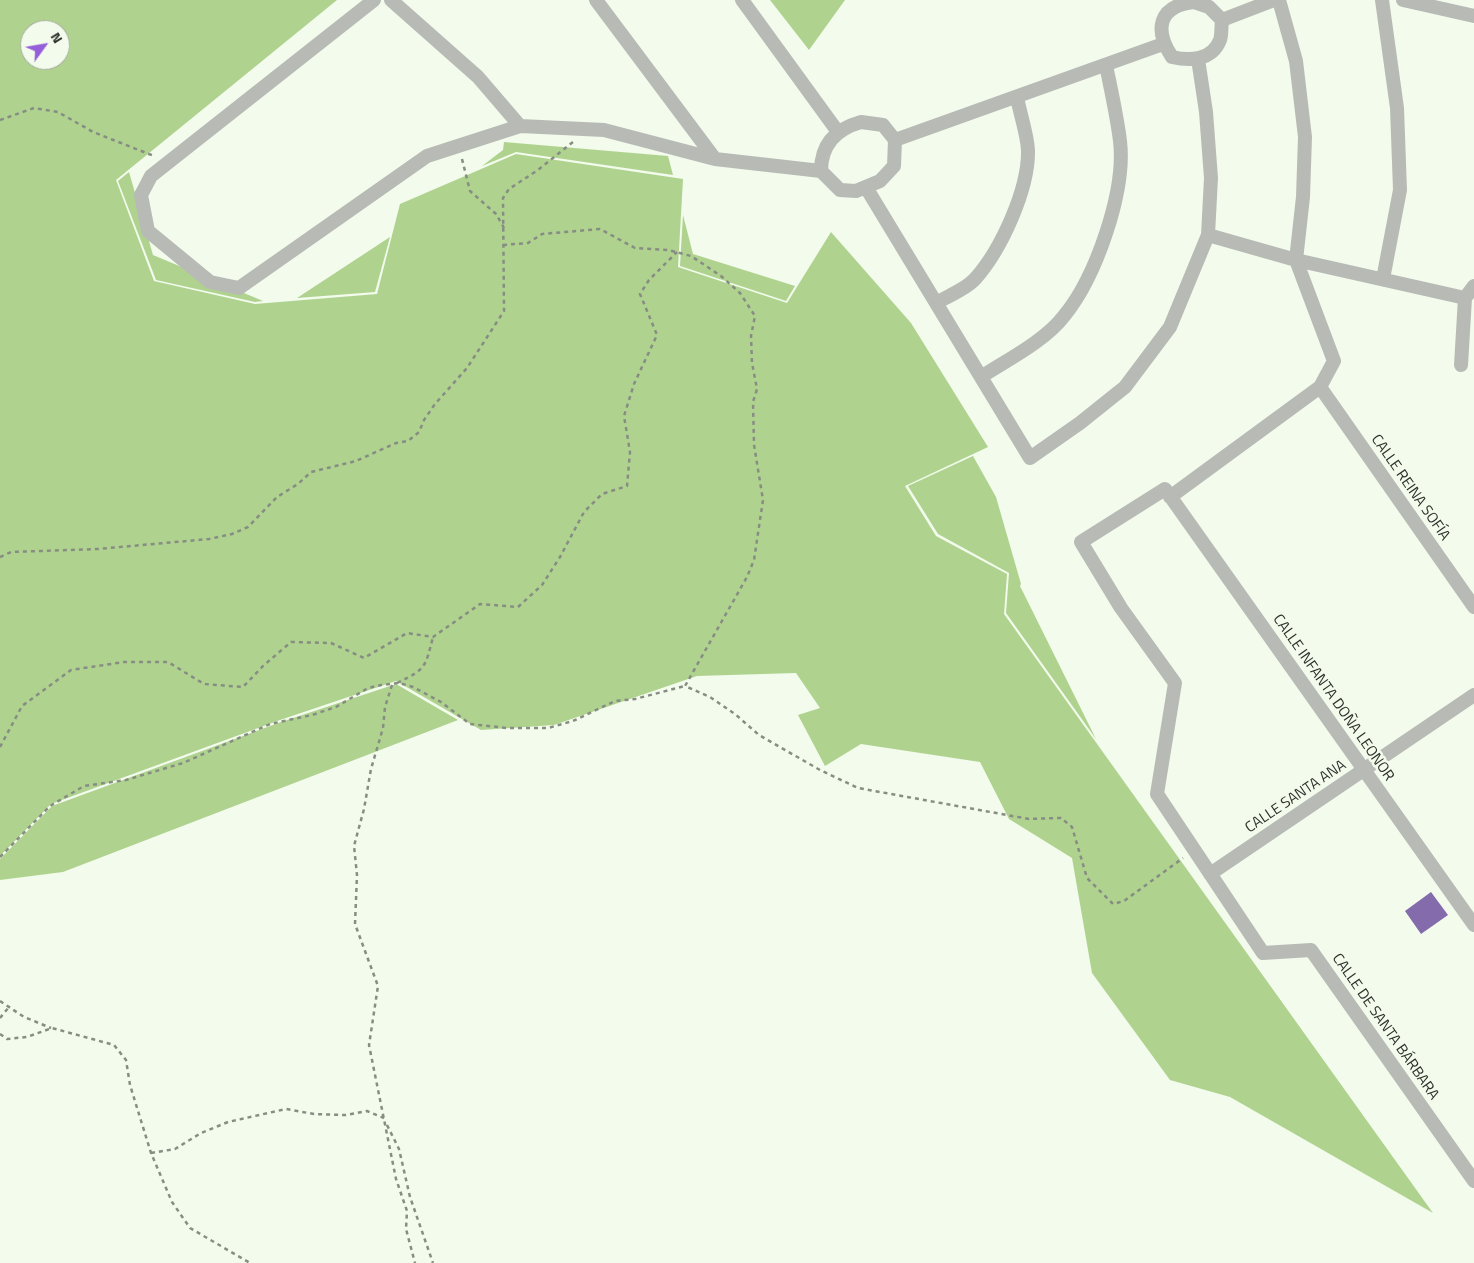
<!DOCTYPE html>
<html>
<head>
<meta charset="utf-8">
<style>
  body { margin:0 }
  #map { position:relative; width:1474px; height:1263px; overflow:hidden; background:#f2fbec; font-family:"Titillium Web",sans-serif }
  canvas { display:block }
  .north { position:absolute; left:20px; top:20px; width:50px; height:50px; box-sizing:border-box; background:#f2fbec; border:1px solid #a4aa9f; border-radius:50%; rotate:58deg; font-size:14px; font-weight:700; line-height:20px; text-align:center; color:#2e312b }
  .north::after { content:''; display:block; margin:auto; width:18px; height:22px; background:#945fd8; clip-path:polygon(50% 0,100% 100%,50% 72%,0 100%) }
</style>
</head>
<body>
<div id="map">
<canvas width="1474" height="1263"></canvas>
<div class="north">N</div>
</div>
<script>
const ctx = document.querySelector('canvas').getContext('2d');
ctx.lineJoin = 'round';
function fillPath(path, color) { ctx.fillStyle = color; ctx.fill(path, 'evenodd'); }
function strokePath(path, color, width, dash) { ctx.strokeStyle = color; ctx.lineWidth = width; ctx.lineCap = dash ? 'butt' : 'round'; ctx.setLineDash(dash || []); ctx.stroke(path); }
function write(font, color, halo, rows, align = 'center') {
  ctx.font = font + ' "Titillium Web",sans-serif'; ctx.lineWidth = 5; ctx.setLineDash([]); ctx.textBaseline = 'middle'; ctx.strokeStyle = halo; ctx.fillStyle = color; for (const [text, x, y, turn = 0] of rows) {
    ctx.save(); ctx.translate(x, y); ctx.rotate((+turn || 0) * Math.PI / 180); ctx.textAlign = isNaN(turn) ? turn : align; if (halo) ctx.strokeText(text, 0, 0); ctx.fillText(text, 0, 0); ctx.restore();
  }
}
fillPath(new Path2D(`
  M0 0H337L116 180 154 281 255 304 377 294 400 204 516 154 683 179 678 267 787 303 831 232 911 323 988 447 905 486 936 536 1007 574 1004 614 1433 1213 1230 1097 1170 1080 1092 973 1072 858 1009 819 980 762 861 744 825 766 798 715 820 708 796 673 697 676 554 725 481 730 396 681 280 720 51 804 0 856ZM30 30H60V60H30Z
  M770 0H845L809 50Z
  M504 142 668 156 673 175 516 152 482 166 503 150Z
  M129 172 153 255 263 301 255 302 156 280 118 181Z
  M683 215 693 254 795 286 786 301 680 266Z
  M390 237 375 292 297 298Z
  M973 456 996 497 1021 584 1020 586 1096 739 1006 613 1009 573 938 534 908 486Z
  M396 684 458 720 63 872 0 880V859L52 806 281 722Z`), '#afd38f');
fillPath(new Path2D(`
  M1431 892 1448 915 1421 934 1405 911Z`), '#846bab');
strokePath(new Path2D(`
  M0 120 34 108 58 112 93 132 154 156
  M462 159 470 191 496 214 504 228
  M503 245 528 243 542 234 600 229 635 248 668 250 691 256 721 276 740 293 755 316 751 336 752 363 757 389 753 402 754 445 763 500 754 560 747 577 685 686 710 697 735 714 759 735 820 770 858 788 1029 819 1061 818 1072 827 1087 878 1113 904 1124 901 1183 858
  M0 557 11 552 98 549 209 539 232 534 248 527 277 497 298 484 311 472 356 461 396 443 408 441 419 432 424 420 435 404 467 368 504 311 503 198 509 189 538 170 573 142
  M397 683C426 669 425 668 433 637
  M392 685 385 707 383 728 371 769 364 809 354 846 357 875 355 924 378 986 369 1045 396 1179 407 1211 406 1229 415 1263
  M0 747 22 706 71 670 124 662H168L204 684 243 687 263 666 291 642 331 643 364 658 407 633 433 637 480 604 518 607 542 585 560 557 584 512 602 494 627 486 630 452 624 416 634 384 657 335 640 294 649 280 677 252
  M0 857 50 806 84 786 126 780 183 763 270 724 312 715 336 707 368 688 381 685 399 683 413 687 441 702 470 724 507 728H548L573 721 615 701 635 699 685 686
  M0 1001 24 1017 51 1028
  M0 1018 9 1007
  M0 1034 7 1039 27 1037 52 1028 114 1045 126 1060 130 1085 151 1153 172 1202 190 1228 250 1263
  M387 1125 399 1149 410 1197 433 1263
  M151 1153 175 1149 201 1133 228 1122 286 1109 314 1114 346 1115 367 1111 384 1118`), '#878d83', 2.5, [4, 4]);
strokePath(new Path2D(`
  M374 0 151 176 141 195 148 231 210 282 239 288 427 156 520 126 604 130 715 159 821 171
  M391 0 478 77 520 126
  M596 0 715 159
  M742 0 838 132
  M1382 0 1397 108 1400 190 1383 279
  M1403 0 1474 16
  M1194 2 1209 7 1222 20C1221 26 1222 35 1220 40 1212 61 1189 61 1172 57 1154 30 1158 6 1194 2Z
  M1222 20 1274 0
  M861 122 883 125 895 140 894 166 880 181 856 191 840 190 821 171C821 144 836 129 861 122Z
  M895 140 1163 44
  M867 189 1030 458 1080 423 1125 387 1170 327 1208 235 1211 178 1206 112 1198 59
  M1208 235 1296 260 1465 298
  M936 303C948 296 966 289 975 279 1001 250 1029 189 1028 150 1027 133 1020 114 1017 97
  M1461 365 1465 298 1474 286
  M981 377C1007 360 1045 341 1064 316 1096 277 1126 191 1120 141 1117 116 1111 90 1106 65
  M1320 387 1474 607
  M1170 497 1320 387 1334 361 1296 260 1303 197 1305 137 1296 61 1279 0
  M1210 874 1474 695
  M1474 925 1165 489 1081 542 1121 608 1175 683 1157 794 1263 953 1311 950 1474 1181`), '#b8bbb5', 14);
write('15px', '#2e312b', '#f2fbec', [
  ["CALLE REINA SOFÍA",1410,488,55],
  ["CALLE INFANTA DOÑA LEONOR",1333,698,55],
  ["CALLE SANTA ANA",1296,797,-34],
  ["CALLE DE SANTA BÁRBARA",1385,1027,55]
]);
</script>
</body>
</html>
